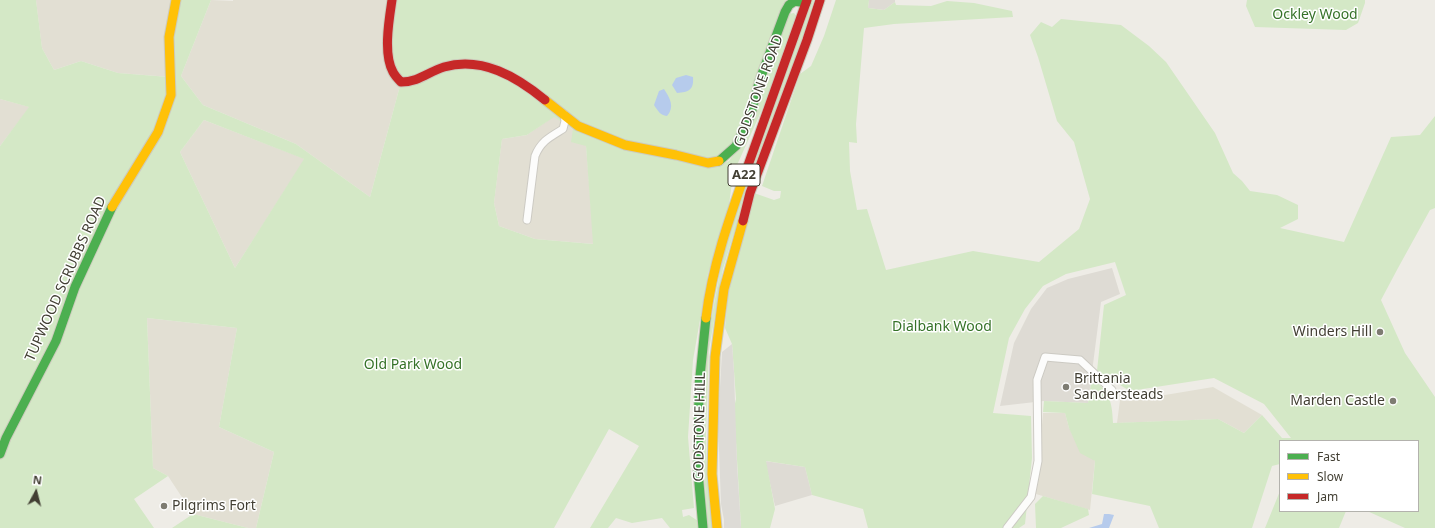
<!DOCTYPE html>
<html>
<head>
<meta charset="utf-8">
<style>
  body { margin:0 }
  #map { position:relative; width:1435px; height:528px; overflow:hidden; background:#eeece6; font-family:"Noto Sans",sans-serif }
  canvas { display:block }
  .legend { position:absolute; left:1279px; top:440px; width:140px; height:72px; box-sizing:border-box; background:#fff; border:1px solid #b3b2ad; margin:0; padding:5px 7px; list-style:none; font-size:12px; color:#423f33 }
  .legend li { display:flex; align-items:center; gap:8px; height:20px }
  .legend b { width:20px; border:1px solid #b3b2ad }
  .north { position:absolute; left:16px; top:472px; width:40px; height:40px; -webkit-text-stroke:3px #fff; paint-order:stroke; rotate:7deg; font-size:11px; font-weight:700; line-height:16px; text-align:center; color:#423f33 }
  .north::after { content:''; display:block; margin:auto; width:14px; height:18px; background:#423f33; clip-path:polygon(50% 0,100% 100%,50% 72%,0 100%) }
</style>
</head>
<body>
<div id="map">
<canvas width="1435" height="528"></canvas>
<ul class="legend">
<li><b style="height:5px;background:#4caf50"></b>Fast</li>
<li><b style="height:5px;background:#ffc107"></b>Slow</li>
<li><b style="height:5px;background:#c62828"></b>Jam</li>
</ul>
<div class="north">N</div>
</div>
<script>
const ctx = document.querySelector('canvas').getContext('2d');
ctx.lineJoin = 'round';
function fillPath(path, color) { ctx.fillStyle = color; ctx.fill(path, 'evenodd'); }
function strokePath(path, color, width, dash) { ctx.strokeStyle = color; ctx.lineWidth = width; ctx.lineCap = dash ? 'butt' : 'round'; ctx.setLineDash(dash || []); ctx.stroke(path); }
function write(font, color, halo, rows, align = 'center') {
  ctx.font = font + ' "Noto Sans",sans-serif'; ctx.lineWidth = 3; ctx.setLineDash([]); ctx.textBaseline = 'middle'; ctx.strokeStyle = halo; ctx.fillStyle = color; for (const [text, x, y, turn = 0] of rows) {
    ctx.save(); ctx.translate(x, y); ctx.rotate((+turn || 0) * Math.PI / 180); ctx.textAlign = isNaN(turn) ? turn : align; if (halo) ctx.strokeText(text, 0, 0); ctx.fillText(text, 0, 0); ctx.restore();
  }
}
fillPath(new Path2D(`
  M36 0H178L170 77 118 73 81 61 54 70 42 48Z
  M211 0 233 1V0H392L401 82 370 197 296 144 203 105 181 76Z
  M0 99 30 107 0 146Z
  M554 116 573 129 586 146 594 244 535 239 499 226 494 203 502 139 527 135Z
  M204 120 305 159 235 268 180 152Z
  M147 318 237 328 219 427 274 452 256 528H248L193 514 168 476 153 468Z
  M1213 387 1262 415 1244 433 1218 419 1117 423 1120 400 1129 401Z
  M1043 413H1065L1069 428 1095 461 1090 510 1036 494Z`), '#e2dfd3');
fillPath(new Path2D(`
  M869 0H895V2L884 10 868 8Z
  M1112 268 1120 294 1101 302 1088 403 1044 401 1000 406 1014 343 1031 309 1047 288 1068 279Z
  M765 461 805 467 812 495 775 506Z`), '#dedbd4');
fillPath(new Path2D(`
  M0 0H36L42 48 54 70 81 61 118 73 169 77V37L178 0H211L181 76 203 105 296 144 370 197 401 82 391 68 392 0H786L757 74 735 142 717 166 729 161 741 143 788 14 794 13 797 17 773 85 733 174 729 205 708 274 693 360 688 437 694 508 682 510 683 517 689 515 698 521V528H670L662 518 632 523 616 518 608 528H590L639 446 609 429 554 528H256L274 452 219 427 237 328 147 318 153 468 168 476 134 499 154 528H0V146L29 107 0 99ZM554 117 573 129 571 142 586 146 593 244 535 239 499 226 494 203 502 139 527 135ZM204 120 304 159 235 268 180 152Z
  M811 0H814L807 24 733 236 723 269 709 350 706 434 707 475 713 528H708L703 455V389L706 348 725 244Z
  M836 0H869L868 8 884 10 895 2 896 5 931 6 947 1 974 3 1012 11 1013 17 894 24 864 28 856 124 857 143 849 142 850 171 857 210 867 209 886 270 973 251 1039 262 1079 229 1090 199 1074 142 1057 121 1038 57 1030 35 1041 22 1052 27 1061 19 1121 25 1149 46 1166 62 1215 133 1233 173 1242 181 1250 191 1277 195 1298 205V219L1280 228 1344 242 1391 137 1420 135 1435 116V208L1430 210 1398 268 1381 300 1405 353 1435 397V528H1405L1367 511H1418V441H1280V464L1272 466 1252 528H1159L1150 506 1092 494 1095 461 1080 453 1069 428 1065 413 1043 412 1044 401 1088 403 1092 376C1109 394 1112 398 1113 423L1218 419 1244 433 1262 415 1282 438H1291L1264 404 1214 378 1130 391 1097 371 1104 305 1126 295 1115 262 1066 274 1043 286 1025 309 1009 338 993 413 1031 416 1032 458 1025 524 1019 528H868L863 509 812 495 805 467 766 461 775 509 770 528H741L734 408 736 399 732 344 725 328 728 294 754 193 774 200 780 198 781 191H774L762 186 800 74 811 66 824 36Z
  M1247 0H1365V3L1358 23 1346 30 1255 27 1246 6Z
  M1280 491V511H1346L1339 528H1265Z
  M1043 496 1088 509 1089 515 1061 528H1036L1035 504Z
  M193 514 248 528H172Z`), '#d4e8c6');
fillPath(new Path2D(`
  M732 344 734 372 737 464 741 528H724V520L721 504 718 423 722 352Z`), '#dddbd6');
fillPath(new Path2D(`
  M686 75 693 77C694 90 689 92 677 93L672 85 676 78Z
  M664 89C670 98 675 107 667 116 660 115 658 111 654 105L659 91Z
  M1104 514H1109L1114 515 1109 528H1089L1102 524Z`), '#b6cbec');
const street = new Path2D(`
  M527 220 535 156C541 141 550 137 563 129L565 121 564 114
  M1007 528 1031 497 1038 461 1037 380 1045 357 1080 360 1112 390`);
const fast = new Path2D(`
  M719 161 736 146 751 114 759 82 785 12 789 5 795 1 806 3
  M0 454 6 438 56 341 75 287 112 207
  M703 528 698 472 699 386 706 318`);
const slow = new Path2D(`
  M545 100 578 126 625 145 676 155 708 163 719 161
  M112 207 158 132 171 95 169 37 176 0
  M706 318C712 267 729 219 746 171
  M717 528 712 474 715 357 724 289 743 221`);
const jam = new Path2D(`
  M392 0C389 20 383 54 393 72 395 76 398 79 401 82 419 82 428 72 444 67 482 56 517 77 545 100
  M746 171 807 0
  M743 221 750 193 807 40 820 0`);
strokePath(street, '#cccac3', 9);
strokePath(fast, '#cdcbbd', 11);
strokePath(slow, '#cdcbbd', 11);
strokePath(jam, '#cdcbbd', 11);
strokePath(street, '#fcfcfb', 7);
strokePath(fast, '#4caf50', 9);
strokePath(slow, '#ffc107', 9);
strokePath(jam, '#c62828', 9);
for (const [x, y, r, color] of [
  [1380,332,4,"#7e7c72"],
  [1066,387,4,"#7e7c72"],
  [1393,401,4,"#7e7c72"],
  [164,506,4,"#7e7c72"]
]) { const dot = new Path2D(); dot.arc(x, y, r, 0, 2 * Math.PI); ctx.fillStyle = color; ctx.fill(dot); strokePath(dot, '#fff', 1.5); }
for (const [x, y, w] of [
  [744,175,32]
]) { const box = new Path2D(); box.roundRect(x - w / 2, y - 11, w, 22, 3); ctx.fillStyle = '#fff'; ctx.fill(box); strokePath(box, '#423f33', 1); }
write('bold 13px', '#423f33', null, [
  ["A22",744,175]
]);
write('14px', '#357228', '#fff', [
  ["Ockley Wood",1315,15],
  ["Dialbank Wood",942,327],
  ["Old Park Wood",413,365]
]);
write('14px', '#423f33', '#fff', [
  ["GODSTONE ROAD",759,91,-70],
  ["TUPWOOD SCRUBBS ROAD",66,279,-66],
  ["GODSTONE HILL",700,427,-89]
]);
write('14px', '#423f33', '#fff', [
  ["Winders Hill",1372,332],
  ["Brittania",1074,379,"left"],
  ["Sandersteads",1074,395,"left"],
  ["Marden Castle",1385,401],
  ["Pilgrims Fort",172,506,"left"]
], 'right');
</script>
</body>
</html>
